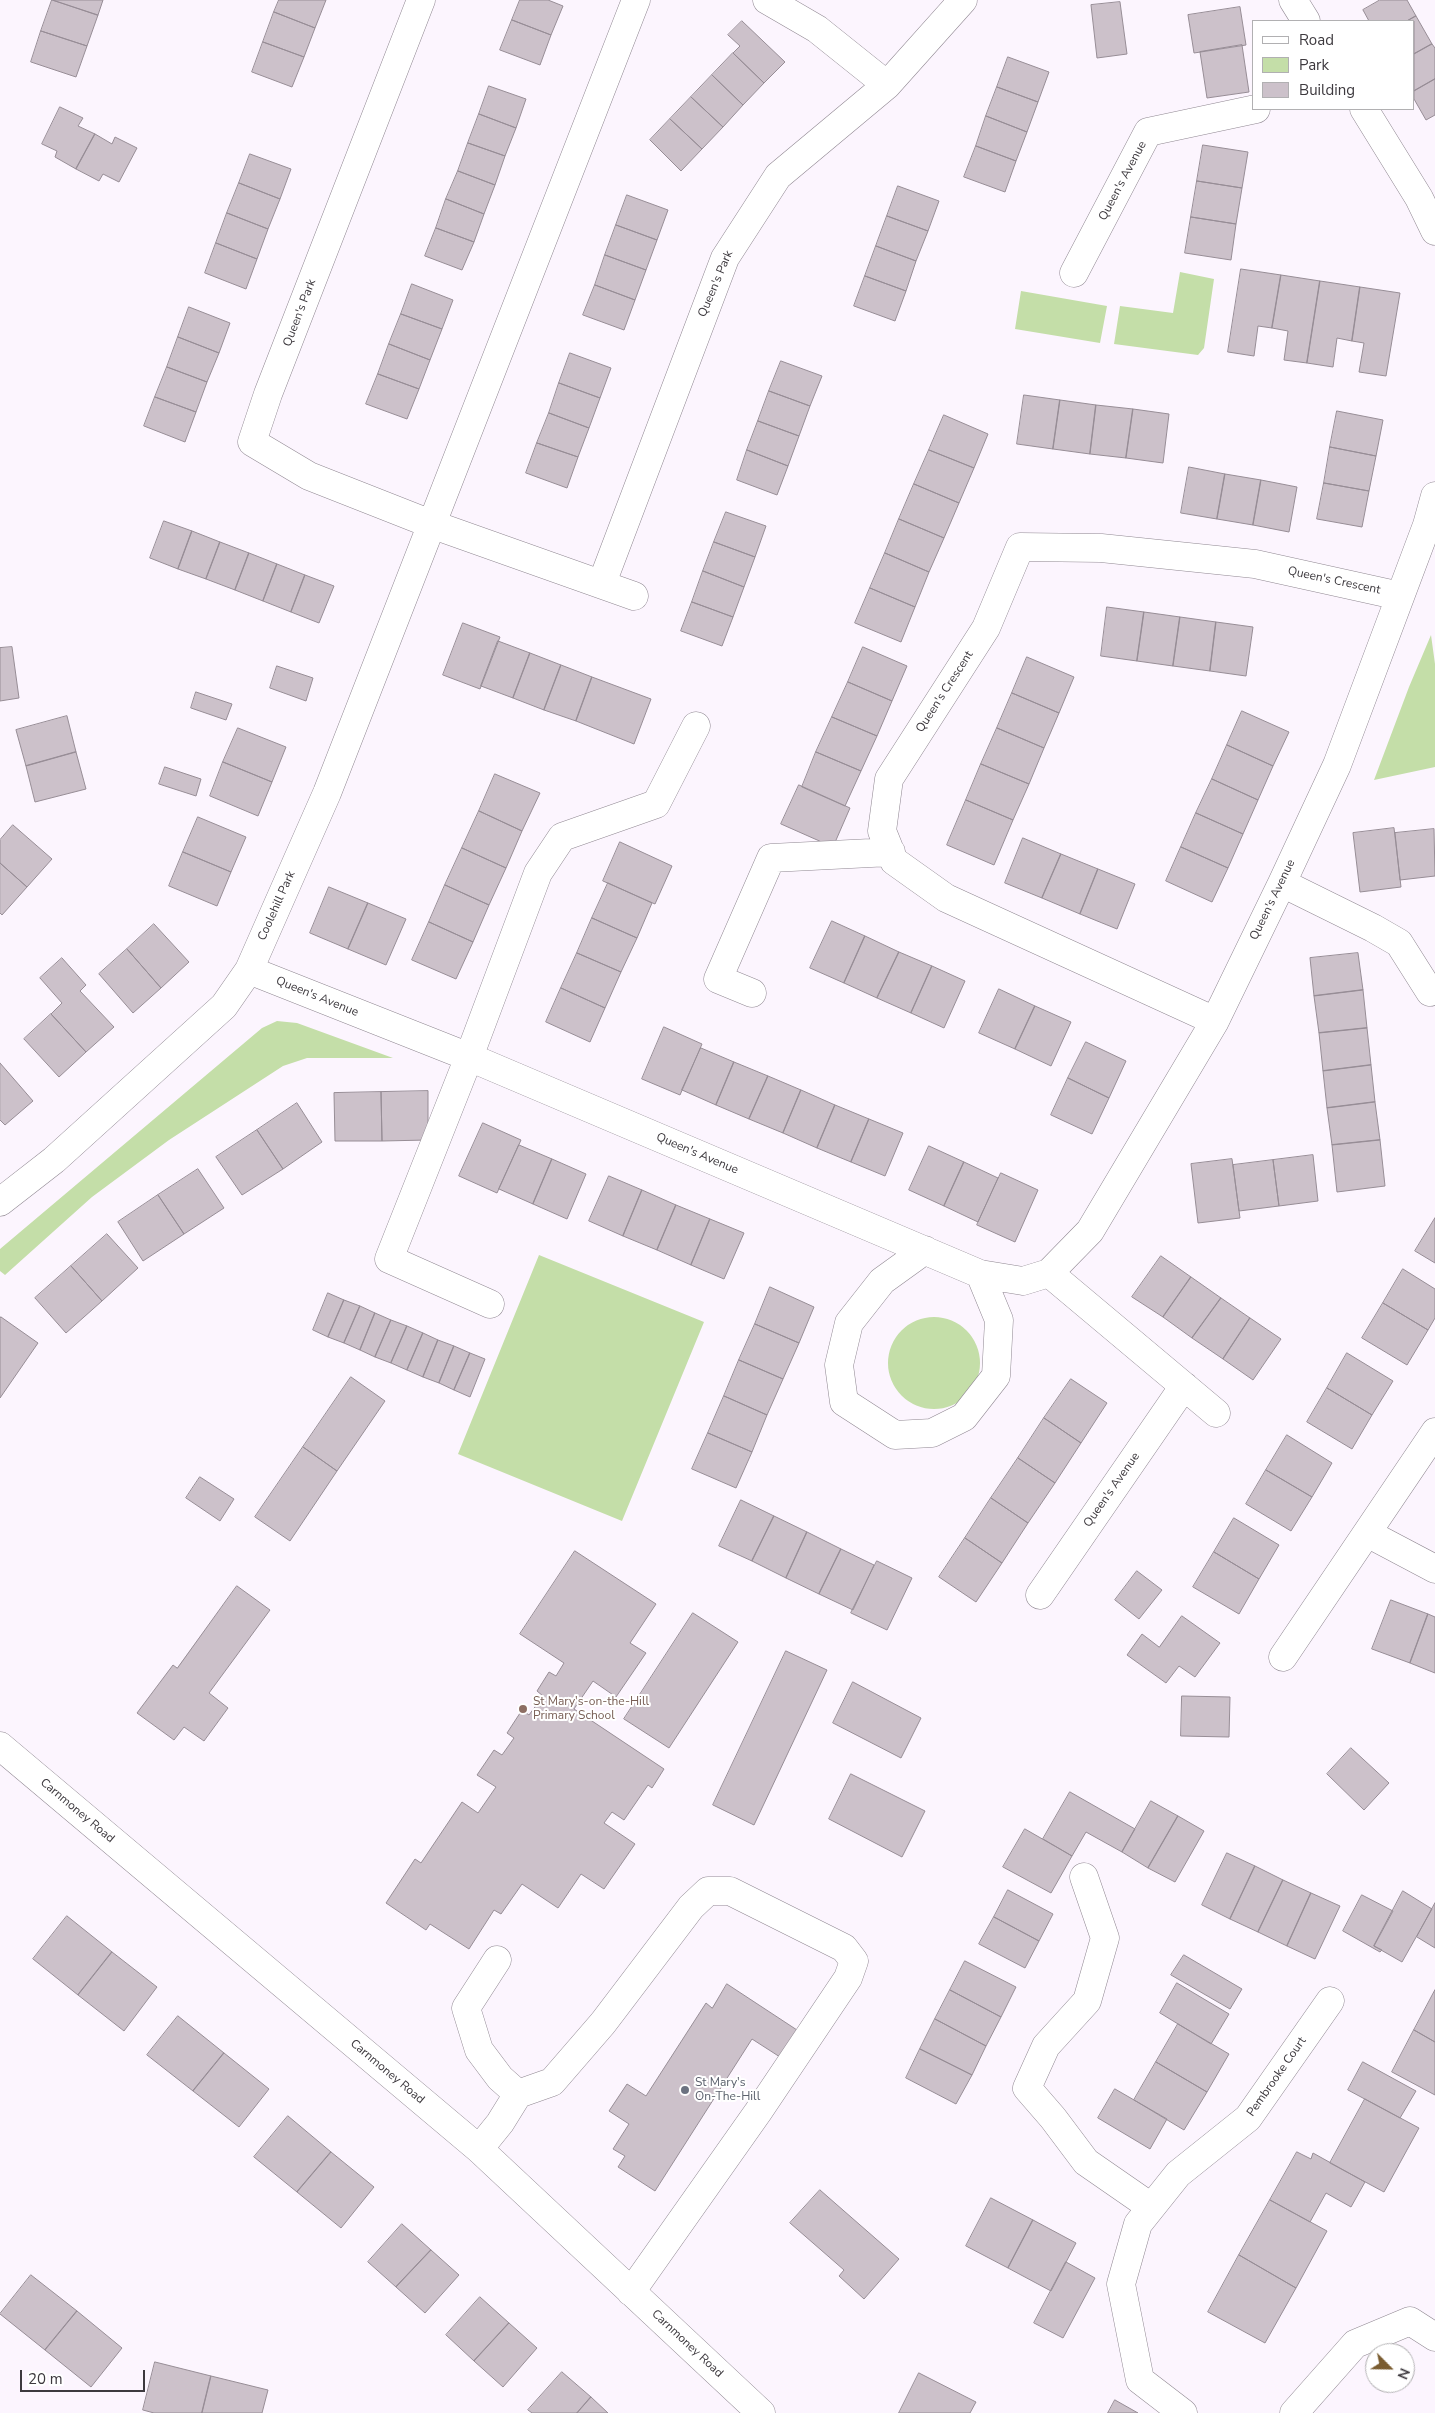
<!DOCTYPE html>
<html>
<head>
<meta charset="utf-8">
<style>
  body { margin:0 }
  #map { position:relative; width:1435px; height:2413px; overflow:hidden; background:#fcf5fe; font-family:"Nunito Sans",sans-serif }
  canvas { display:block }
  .legend { position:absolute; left:1252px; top:20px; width:162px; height:90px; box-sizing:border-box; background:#fff; border:1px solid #b1b0b2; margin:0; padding:6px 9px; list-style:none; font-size:15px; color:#3d393e }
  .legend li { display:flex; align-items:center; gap:10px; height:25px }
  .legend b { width:25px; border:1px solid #b1b0b2 }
  .north { position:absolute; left:1365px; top:2343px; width:50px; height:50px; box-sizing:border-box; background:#fff; border:1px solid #b1b0b2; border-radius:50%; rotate:113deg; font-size:14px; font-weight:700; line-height:20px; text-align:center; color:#3d393e }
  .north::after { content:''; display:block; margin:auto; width:18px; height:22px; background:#7a5c30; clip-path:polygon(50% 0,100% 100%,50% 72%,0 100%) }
  .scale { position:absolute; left:20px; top:2370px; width:125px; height:22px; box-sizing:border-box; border:2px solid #3d393e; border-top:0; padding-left:6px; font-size:15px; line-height:18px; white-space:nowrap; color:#3d393e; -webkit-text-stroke:4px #fff; paint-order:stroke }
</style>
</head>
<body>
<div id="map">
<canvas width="1435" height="2413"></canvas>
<ul class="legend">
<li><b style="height:6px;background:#fff"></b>Road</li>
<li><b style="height:14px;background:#c4dea8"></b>Park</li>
<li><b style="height:14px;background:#ccc1ca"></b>Building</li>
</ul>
<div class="north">N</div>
<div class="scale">20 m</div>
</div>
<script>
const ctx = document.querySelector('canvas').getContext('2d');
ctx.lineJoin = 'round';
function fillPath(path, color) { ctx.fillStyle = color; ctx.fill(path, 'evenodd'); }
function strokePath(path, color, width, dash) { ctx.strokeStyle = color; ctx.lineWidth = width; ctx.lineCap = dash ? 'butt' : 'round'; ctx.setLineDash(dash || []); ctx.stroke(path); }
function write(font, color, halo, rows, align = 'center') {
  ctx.font = font + ' "Nunito Sans",sans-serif'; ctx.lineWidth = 4; ctx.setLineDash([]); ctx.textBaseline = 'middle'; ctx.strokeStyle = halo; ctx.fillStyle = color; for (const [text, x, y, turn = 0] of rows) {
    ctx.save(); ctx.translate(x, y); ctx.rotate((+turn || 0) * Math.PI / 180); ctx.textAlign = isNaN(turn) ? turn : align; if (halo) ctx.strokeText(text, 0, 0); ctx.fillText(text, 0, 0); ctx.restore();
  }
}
fillPath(new Path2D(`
  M1180 272 1214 279 1204 348 1198 355 1114 344 1120 306 1173 313Z
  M1021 291 1107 306 1100 343 1015 329Z
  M1431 635 1435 664V767L1374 780 1409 687Z
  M277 1021 297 1023 393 1058H307L283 1066 169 1140 92 1197 5 1275 0 1271V1249L262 1028Z
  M539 1255 704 1322 622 1521 458 1454Z
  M888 1363a46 46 0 1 1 92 0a46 46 0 1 1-92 0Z`), '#c4dea8');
const building = new Path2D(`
  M52 0 98 15 87 46 41 31Z
  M53 0H103L98 15Z
  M279 0H326L315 28 274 12Z
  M520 0H548L563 6 551 35 512 20Z
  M1380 0H1407L1416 16 1407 21H1369L1363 10Z
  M1120 2 1127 54 1097 58 1091 5Z
  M1240 7 1246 45 1194 53 1188 15Z
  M274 12 315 28 304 57 263 42Z
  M1416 16 1432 44 1414 54V21H1407Z
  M512 20 551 35 540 65 500 50Z
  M742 21 785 62 764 83 733 53 740 46 728 35Z
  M41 31 87 46 76 77 31 62Z
  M263 42 304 57 292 87 252 72Z
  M1432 44 1435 48V79L1414 91V54Z
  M1242 45 1249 92 1207 98 1200 52Z
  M733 53 764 83 743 105 712 75Z
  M1008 57 1049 72 1038 102 997 87Z
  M712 75 743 105 723 127 691 97Z
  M1435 79V115L1426 120 1414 99V91Z
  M489 86 526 99 516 128 479 114Z
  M997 87 1038 102 1027 132 986 116Z
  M691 97 723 127 702 149 670 119Z
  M60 107 83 118 78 126 95 134 76 169 55 157 57 151 42 144Z
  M479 114 516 128 505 156 468 143Z
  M986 116 1027 132 1016 161 976 146Z
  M670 119 702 149 681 171 650 140Z
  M95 134 112 144 115 137 137 148 119 182 103 174 99 181 76 169Z
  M468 143 505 156 495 185 458 171Z
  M1203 145 1248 152 1242 188 1197 181Z
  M976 146 1016 161 1005 192 964 177Z
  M250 154 291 169 280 199 239 183Z
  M458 171 495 185 484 214 446 199Z
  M1197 181 1242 188 1236 224 1191 217Z
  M239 183 280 199 268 229 227 213Z
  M898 186 939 201 928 231 887 216Z
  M627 195 668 210 657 240 616 225Z
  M446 199 484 214 474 242 436 228Z
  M227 213 268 229 257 259 216 243Z
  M887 216 928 231 916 261 876 246Z
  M1191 217 1236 224 1231 260 1185 253Z
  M616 225 657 240 646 270 605 255Z
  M436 228 474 242 462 270 425 256Z
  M216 243 257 259 246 289 205 273Z
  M876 246 916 261 906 291 865 276Z
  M605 255 646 270 635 300 595 285Z
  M1241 269 1281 275 1272 328 1258 326 1254 356 1228 352Z
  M1281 275 1320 281 1307 363 1284 360 1288 331 1272 328Z
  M865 276 906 291 895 321 854 306Z
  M1320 281 1360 287 1352 341 1337 338 1333 367 1307 363Z
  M412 284 453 300 442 329 401 314Z
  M595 285 635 300 624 330 583 315Z
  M1360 287 1400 293 1386 376 1359 372 1364 343 1352 341Z
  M189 307 230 323 219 353 178 337Z
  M401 314 442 329 430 360 389 344Z
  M178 337 219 353 207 382 167 367Z
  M389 344 430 360 419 389 378 374Z
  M570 353 611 368 600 398 559 383Z
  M781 361 822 376 810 406 769 391Z
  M167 367 207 382 196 412 155 397Z
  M378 374 419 389 407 419 366 404Z
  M559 383 600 398 589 428 549 413Z
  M769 391 810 406 799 436 758 421Z
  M1024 395 1060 400 1053 449 1017 444Z
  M155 397 196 412 185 442 144 426Z
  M1060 400 1096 405 1090 454 1053 449Z
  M1096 405 1133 409 1126 458 1090 454Z
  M1133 409 1169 414 1163 463 1126 458Z
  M1337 411 1383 420 1376 456 1330 447Z
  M549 413 589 428 578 457 537 443Z
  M944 415 988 434 974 468 929 450Z
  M758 421 799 436 788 466 747 450Z
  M537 443 578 457 567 488 526 473Z
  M1330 447 1376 456 1369 491 1324 483Z
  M747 450 788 466 777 495 737 480Z
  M929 450 974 468 959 503 914 484Z
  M1189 467 1225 474 1217 519 1181 513Z
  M1225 474 1261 480 1253 525 1217 519Z
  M1261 480 1297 487 1289 532 1253 525Z
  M1324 483 1369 491 1362 527 1317 519Z
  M914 484 959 503 944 538 899 519Z
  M726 512 766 526 755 557 714 542Z
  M899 519 944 538 929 572 885 553Z
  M164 521 192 531 178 569 150 558Z
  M192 531 220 542 206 579 178 569Z
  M220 542 249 553 235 590 206 579Z
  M714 542 755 557 744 587 703 571Z
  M249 553 277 564 263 601 235 590Z
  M885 553 929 572 915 607 870 588Z
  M277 564 305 575 291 612 263 601Z
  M703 571 744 587 733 617 692 602Z
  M305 575 334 586 319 623 291 612Z
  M870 588 915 607 901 642 855 623Z
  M692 602 733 617 722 646 681 631Z
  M1107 607 1144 612 1137 661 1101 656Z
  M1144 612 1180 617 1173 666 1137 661Z
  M1180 617 1216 622 1210 671 1173 666Z
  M1216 622 1253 627 1246 676 1210 671Z
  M463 623 500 637 480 689 443 675Z
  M498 641 530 653 513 698 481 686Z
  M12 647 19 698 0 701V648Z
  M863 647 907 666 892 701 848 682Z
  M530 653 561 665 544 710 513 698Z
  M1027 657 1074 677 1059 713 1012 693Z
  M561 665 592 677 576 721 544 710Z
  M277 666 313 678 306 701 270 688Z
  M592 677 651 699 634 744 576 721Z
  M848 682 892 701 877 736 832 717Z
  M196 692 232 704 226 720 191 708Z
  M1012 693 1059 713 1044 748 997 728Z
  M1242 711 1289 732 1273 766 1227 745Z
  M67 716 76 752 26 766 16 730Z
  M832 717 877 736 861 771 816 752Z
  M238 728 286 747 272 782 223 762Z
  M997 728 1044 748 1029 784 981 764Z
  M1227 745 1273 766 1258 800 1212 779Z
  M76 752 86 789 35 802 26 766Z
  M816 752 861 771 845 806 802 787Z
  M223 762 272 782 258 816 210 796Z
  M981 764 1029 784 1013 820 966 800Z
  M165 767 201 779 196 796 159 784Z
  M495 774 540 793 522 831 479 811Z
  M1212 779 1258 800 1243 834 1196 813Z
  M799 785 850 808 833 847 781 824Z
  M966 800 1013 820 994 865 947 845Z
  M479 811 522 831 506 868 462 848Z
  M1196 813 1243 834 1228 868 1181 847Z
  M198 817 246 837 231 872 183 852Z
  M13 825 52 859 27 887 0 863V840Z
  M1394 828 1401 887 1360 892 1353 833Z
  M1434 829 1435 876 1400 880 1395 833Z
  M1023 838 1061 854 1042 898 1005 883Z
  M620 842 672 866 655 904 603 881Z
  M1181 847 1228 868 1212 902 1166 881Z
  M462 848 506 868 489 905 445 885Z
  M183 852 231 872 217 906 169 886Z
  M1061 854 1098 869 1080 914 1042 898Z
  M0 863 27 887 2 915 0 913Z
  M1098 869 1135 884 1117 929 1080 914Z
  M608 883 652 903 637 938 592 918Z
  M445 885 489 905 473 942 429 922Z
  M329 887 368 903 348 949 310 933Z
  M368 903 406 919 386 965 348 949Z
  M592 918 637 938 621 972 577 953Z
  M832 921 865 936 844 983 810 968Z
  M429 922 473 942 456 979 412 960Z
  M154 924 189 962 161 988 127 949Z
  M865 936 899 952 877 998 844 983Z
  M127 949 161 988 133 1013 99 974Z
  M899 952 932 966 911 1013 877 998Z
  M577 953 621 972 605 1008 561 988Z
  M1358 953 1363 990 1314 996 1310 958Z
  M62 958 86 985 80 991 114 1027 86 1052 51 1014 62 1003 40 978Z
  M932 966 965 981 944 1028 911 1013Z
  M561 988 605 1008 590 1042 546 1022Z
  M999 989 1035 1006 1015 1049 979 1033Z
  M1363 990 1367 1028 1319 1033 1314 996Z
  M1035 1006 1071 1022 1051 1066 1015 1049Z
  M51 1014 86 1052 59 1077 24 1039Z
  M664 1027 702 1044 680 1095 642 1079Z
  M1367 1028 1371 1065 1323 1071 1319 1033Z
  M1086 1042 1126 1061 1109 1098 1068 1078Z
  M701 1048 734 1062 716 1105 682 1090Z
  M734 1062 768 1076 749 1119 716 1105Z
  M0 1063 33 1101 5 1125 0 1120Z
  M1371 1065 1375 1102 1327 1108 1323 1071Z
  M768 1076 801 1090 783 1133 749 1119Z
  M1068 1078 1109 1098 1092 1134 1051 1115Z
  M801 1090 835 1105 817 1148 783 1133Z
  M428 1091V1140L382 1141 381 1092Z
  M381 1092 382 1141H335L334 1093Z
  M1375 1102 1380 1140 1332 1145 1327 1108Z
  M297 1103 322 1142 283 1169 257 1130Z
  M835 1105 869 1119 851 1162 817 1148Z
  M869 1119 903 1133 885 1176 851 1162Z
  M483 1123 521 1140 497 1193 459 1176Z
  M257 1130 283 1169 242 1195 216 1157Z
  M1380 1140 1385 1186 1337 1192 1332 1145Z
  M519 1145 552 1159 533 1204 499 1189Z
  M929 1146 964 1162 944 1206 909 1190Z
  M1313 1155 1318 1201 1279 1206 1273 1160Z
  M552 1159 586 1174 567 1219 533 1204Z
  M1232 1159 1240 1218 1198 1223 1191 1164Z
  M1273 1160 1279 1206 1239 1211 1233 1165Z
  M964 1162 998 1178 978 1222 944 1206Z
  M198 1169 224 1208 184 1234 158 1195Z
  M1001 1173 1038 1190 1015 1242 977 1225Z
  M609 1176 642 1190 623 1236 589 1221Z
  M642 1190 676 1205 657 1250 623 1236Z
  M158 1195 184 1234 143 1261 118 1222Z
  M676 1205 710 1219 691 1265 657 1250Z
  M1435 1218V1263L1415 1251Z
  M710 1219 744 1233 724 1279 691 1265Z
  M107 1234 138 1268 102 1301 71 1266Z
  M1161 1256 1191 1277 1163 1317 1132 1297Z
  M71 1266 102 1301 66 1333 35 1298Z
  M1403 1269 1435 1289V1318L1428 1330 1383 1303Z
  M1191 1277 1221 1298 1192 1338 1163 1317Z
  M770 1287 814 1307 799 1343 755 1324Z
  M328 1293 344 1300 328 1337 313 1330Z
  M1221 1298 1250 1318 1223 1359 1192 1338Z
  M344 1300 360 1306 344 1343 328 1337Z
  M1383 1303 1428 1330 1407 1365 1362 1338Z
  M360 1306 375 1313 360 1350 344 1343Z
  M375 1313 391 1320 375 1357 360 1350Z
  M1 1317 38 1343 0 1398V1319Z
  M1250 1318 1281 1339 1253 1380 1223 1359Z
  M391 1320 407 1326 391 1363 375 1357Z
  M755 1324 799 1343 783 1379 739 1360Z
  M407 1326 423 1333 407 1370 391 1363Z
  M423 1333 438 1340 423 1377 407 1370Z
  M438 1340 454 1346 439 1383 423 1377Z
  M454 1346 470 1353 454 1390 439 1383Z
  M470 1353 485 1359 470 1397 454 1390Z
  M1347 1353 1393 1381 1372 1415 1327 1388Z
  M739 1360 783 1379 767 1415 724 1396Z
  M351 1377 385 1401 337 1471 303 1447Z
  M1071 1379 1107 1403 1081 1443 1044 1418Z
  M1327 1388 1372 1415 1352 1449 1307 1422Z
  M724 1396 767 1415 752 1452 708 1433Z
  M1044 1418 1081 1443 1055 1483 1018 1458Z
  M708 1433 752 1452 736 1488 692 1469Z
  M1287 1435 1332 1463 1312 1497 1266 1470Z
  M303 1447 337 1471 290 1541 255 1517Z
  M1018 1458 1055 1483 1028 1523 991 1498Z
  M1266 1470 1312 1497 1291 1531 1246 1504Z
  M200 1477 234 1499 220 1521 186 1498Z
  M991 1498 1028 1523 1002 1563 965 1538Z
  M741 1500 774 1516 752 1561 719 1546Z
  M774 1516 807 1532 786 1578 752 1561Z
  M1234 1518 1279 1545 1259 1579 1214 1552Z
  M807 1532 841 1549 819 1594 786 1578Z
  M965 1538 1002 1563 976 1602 939 1577Z
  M841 1549 874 1565 853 1610 819 1594Z
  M575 1551 656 1604 630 1643 646 1653 616 1697 593 1681 574 1709 664 1769 652 1788 648 1785 624 1820 612 1812 604 1823 635 1844 604 1889 581 1874 558 1908 522 1884 501 1914 494 1910 469 1949 430 1924 426 1930 386 1903 415 1859 421 1863 462 1802 478 1813 496 1787 477 1775 494 1750 502 1755 514 1738 507 1733 522 1710 529 1715 543 1696 537 1691 549 1672 556 1676 564 1663 520 1634Z
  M1214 1552 1259 1579 1239 1614 1193 1587Z
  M877 1561 912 1578 887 1630 851 1613Z
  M1137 1571 1162 1590 1139 1619 1115 1600Z
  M237 1586 270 1610 209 1693 228 1708 204 1741 184 1727 174 1740 137 1713 173 1665 177 1668Z
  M1391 1600 1428 1614 1410 1663 1372 1649Z
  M693 1613 738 1642 669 1748 624 1719Z
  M1428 1614 1435 1617V1673L1410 1663Z
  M1182 1616 1220 1643 1195 1677 1179 1666 1166 1683 1127 1655 1142 1634 1159 1647Z
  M786 1651 827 1670 754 1825 713 1805Z
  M853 1682 921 1718 901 1758 833 1723Z
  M1182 1696 1230 1697 1229 1737 1181 1736Z
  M1351 1748 1389 1783 1364 1810 1327 1774Z
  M851 1774 925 1811 902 1857 829 1819Z
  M1070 1792 1135 1829 1122 1852 1086 1832 1072 1856 1043 1839Z
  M1151 1801 1178 1816 1148 1868 1122 1852Z
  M1178 1816 1204 1831 1175 1882 1148 1868Z
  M1025 1829 1072 1856 1051 1893 1003 1867Z
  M1227 1853 1255 1866 1230 1919 1202 1905Z
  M1255 1866 1283 1880 1258 1932 1230 1919Z
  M1283 1880 1311 1893 1287 1946 1258 1932Z
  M1008 1890 1053 1914 1039 1941 994 1917Z
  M1403 1891 1432 1909 1402 1962 1374 1946Z
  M1311 1893 1340 1906 1315 1959 1287 1946Z
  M1362 1895 1393 1911 1374 1946 1382 1950 1380 1952 1343 1931Z
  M1435 1903V1948L1417 1937Z
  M67 1916 112 1952 78 1995 33 1959Z
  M994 1917 1039 1941 1025 1968 979 1944Z
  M112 1952 157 1987 124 2031 78 1995Z
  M1184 1955 1242 1989 1230 2009 1171 1975Z
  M965 1961 1016 1987 1001 2017 950 1990Z
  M1177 1983 1229 2014 1211 2044 1160 2013Z
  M727 1984 797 2030 780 2057 752 2039 655 2191 618 2167 625 2156 613 2149 629 2124 609 2111 627 2084 646 2096 706 2003 712 2008Z
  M950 1990 1001 2017 986 2046 935 2019Z
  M1435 1990V2042L1414 2030Z
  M178 2016 224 2053 193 2091 147 2055Z
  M935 2019 986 2046 972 2075 920 2049Z
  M1178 2024 1229 2054 1207 2092 1156 2062Z
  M1414 2030 1435 2042V2095L1392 2072Z
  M920 2049 972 2075 956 2104 906 2078Z
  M224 2053 269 2089 239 2127 193 2091Z
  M1156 2062 1207 2092 1184 2130 1134 2100Z
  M1363 2062 1416 2091 1400 2118 1348 2090Z
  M1115 2089 1167 2119 1150 2149 1098 2118Z
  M1365 2099 1419 2128 1384 2192 1330 2163Z
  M288 2116 331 2152 297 2192 254 2157Z
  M331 2152 374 2187 341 2228 297 2192Z
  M1297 2152 1311 2159 1313 2153 1365 2182 1351 2207 1326 2193 1310 2222 1270 2200Z
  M820 2190 899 2259 864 2299 839 2276 844 2270 790 2223Z
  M991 2198 1033 2220 1008 2268 966 2246Z
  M1270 2200 1327 2231 1296 2288 1239 2255Z
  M1033 2220 1076 2243 1051 2291 1008 2268Z
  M402 2224 431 2250 396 2287 368 2262Z
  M431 2250 459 2275 425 2313 396 2287Z
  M1239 2255 1296 2288 1265 2343 1208 2312Z
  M1066 2262 1095 2278 1063 2338 1034 2323Z
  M31 2275 77 2311 45 2350 0 2314Z
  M480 2297 509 2323 474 2361 446 2335Z
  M77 2311 122 2348 91 2387 45 2350Z
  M509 2323 537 2348 503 2387 474 2361Z
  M155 2362 211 2376 202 2413H154L143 2410Z
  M562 2372 591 2397 577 2413H532L528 2410Z
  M919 2373 976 2402 970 2413H899Z
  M211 2376 268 2390 262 2413H202Z
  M591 2397 608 2413H577Z
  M1115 2400 1138 2413H1108Z`);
fillPath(building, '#ccc1ca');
strokePath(building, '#978d96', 1);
const minor = new Path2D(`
  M421 0 268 394 252 442 309 476 431 524 634 596
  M767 0 817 29 887 85
  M1293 0 1306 21
  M1364 109 1419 198 1435 231
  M1074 273 1148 132 1256 109
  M602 583 725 258 778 176 887 85 963 0
  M1282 883 1373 928 1399 943 1430 992
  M249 970 469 1057 980 1274 1023 1281 1049 1273 1090 1231 1215 1021 1282 883 1337 765 1427 525 1435 496
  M752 993 718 979 771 858 891 852
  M1215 1021 946 898 894 861 882 831 889 779 986 628 1020 547 1101 548 1255 564 1400 596
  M0 1202 54 1160 224 1006 249 970 327 793 636 0
  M925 1250 882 1281 849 1323 839 1365 844 1402 895 1435 932 1433 964 1417 996 1376 999 1320 980 1274
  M1049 1273 1216 1413
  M490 1304 389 1259 469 1057 538 873 562 837 656 804 696 726
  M1367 1533 1435 1569
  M1040 1595 1184 1386
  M1283 1657 1435 1432
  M0 1746 479 2149 761 2413
  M1084 1877 1105 1938 1087 2001 1046 2046 1027 2088 1053 2118 1086 2162 1151 2207
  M497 1960 466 2008 479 2050 500 2078 518 2094
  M479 2149 500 2123 518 2094 552 2082 603 2023 691 1907 708 1891H730L844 1948 854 1961 848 1978 758 2112 631 2292
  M1183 2413 1140 2380 1121 2284 1138 2224 1178 2174 1248 2118 1330 2001
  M1294 2413 1355 2344 1410 2321 1435 2337`);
strokePath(minor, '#908892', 29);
strokePath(minor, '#fff', 28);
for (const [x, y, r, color] of [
  [523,1709,5,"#8d6e63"],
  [685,2090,5,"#6b7280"]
]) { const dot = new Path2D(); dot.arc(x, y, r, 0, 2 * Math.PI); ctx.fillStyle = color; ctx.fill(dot); strokePath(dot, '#fff', 2); }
write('12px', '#3d393e', '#fff', [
  ["Queen's Avenue",1123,181,-62],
  ["Queen's Park",716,284,-67],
  ["Queen's Park",300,313,-69],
  ["Queen's Crescent",1334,581,12],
  ["Queen's Crescent",945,692,-57],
  ["Queen's Avenue",1273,900,-64],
  ["Coolehill Park",277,906,-66],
  ["Queen's Avenue",317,997,22],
  ["Queen's Avenue",697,1154,23],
  ["Queen's Avenue",1112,1490,-55],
  ["Carnmoney Road",77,1811,40],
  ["Carnmoney Road",387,2072,40],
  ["Pembrooke Court",1277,2077,-55],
  ["Carnmoney Road",687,2344,43]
]);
write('12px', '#785e54', '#fff', [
  ["St Mary's-on-the-Hill",533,1702],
  ["Primary School",533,1716]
], 'left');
write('12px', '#5b616d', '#fff', [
  ["St Mary's",695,2083],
  ["On-The-Hill",695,2097]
], 'left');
</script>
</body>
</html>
